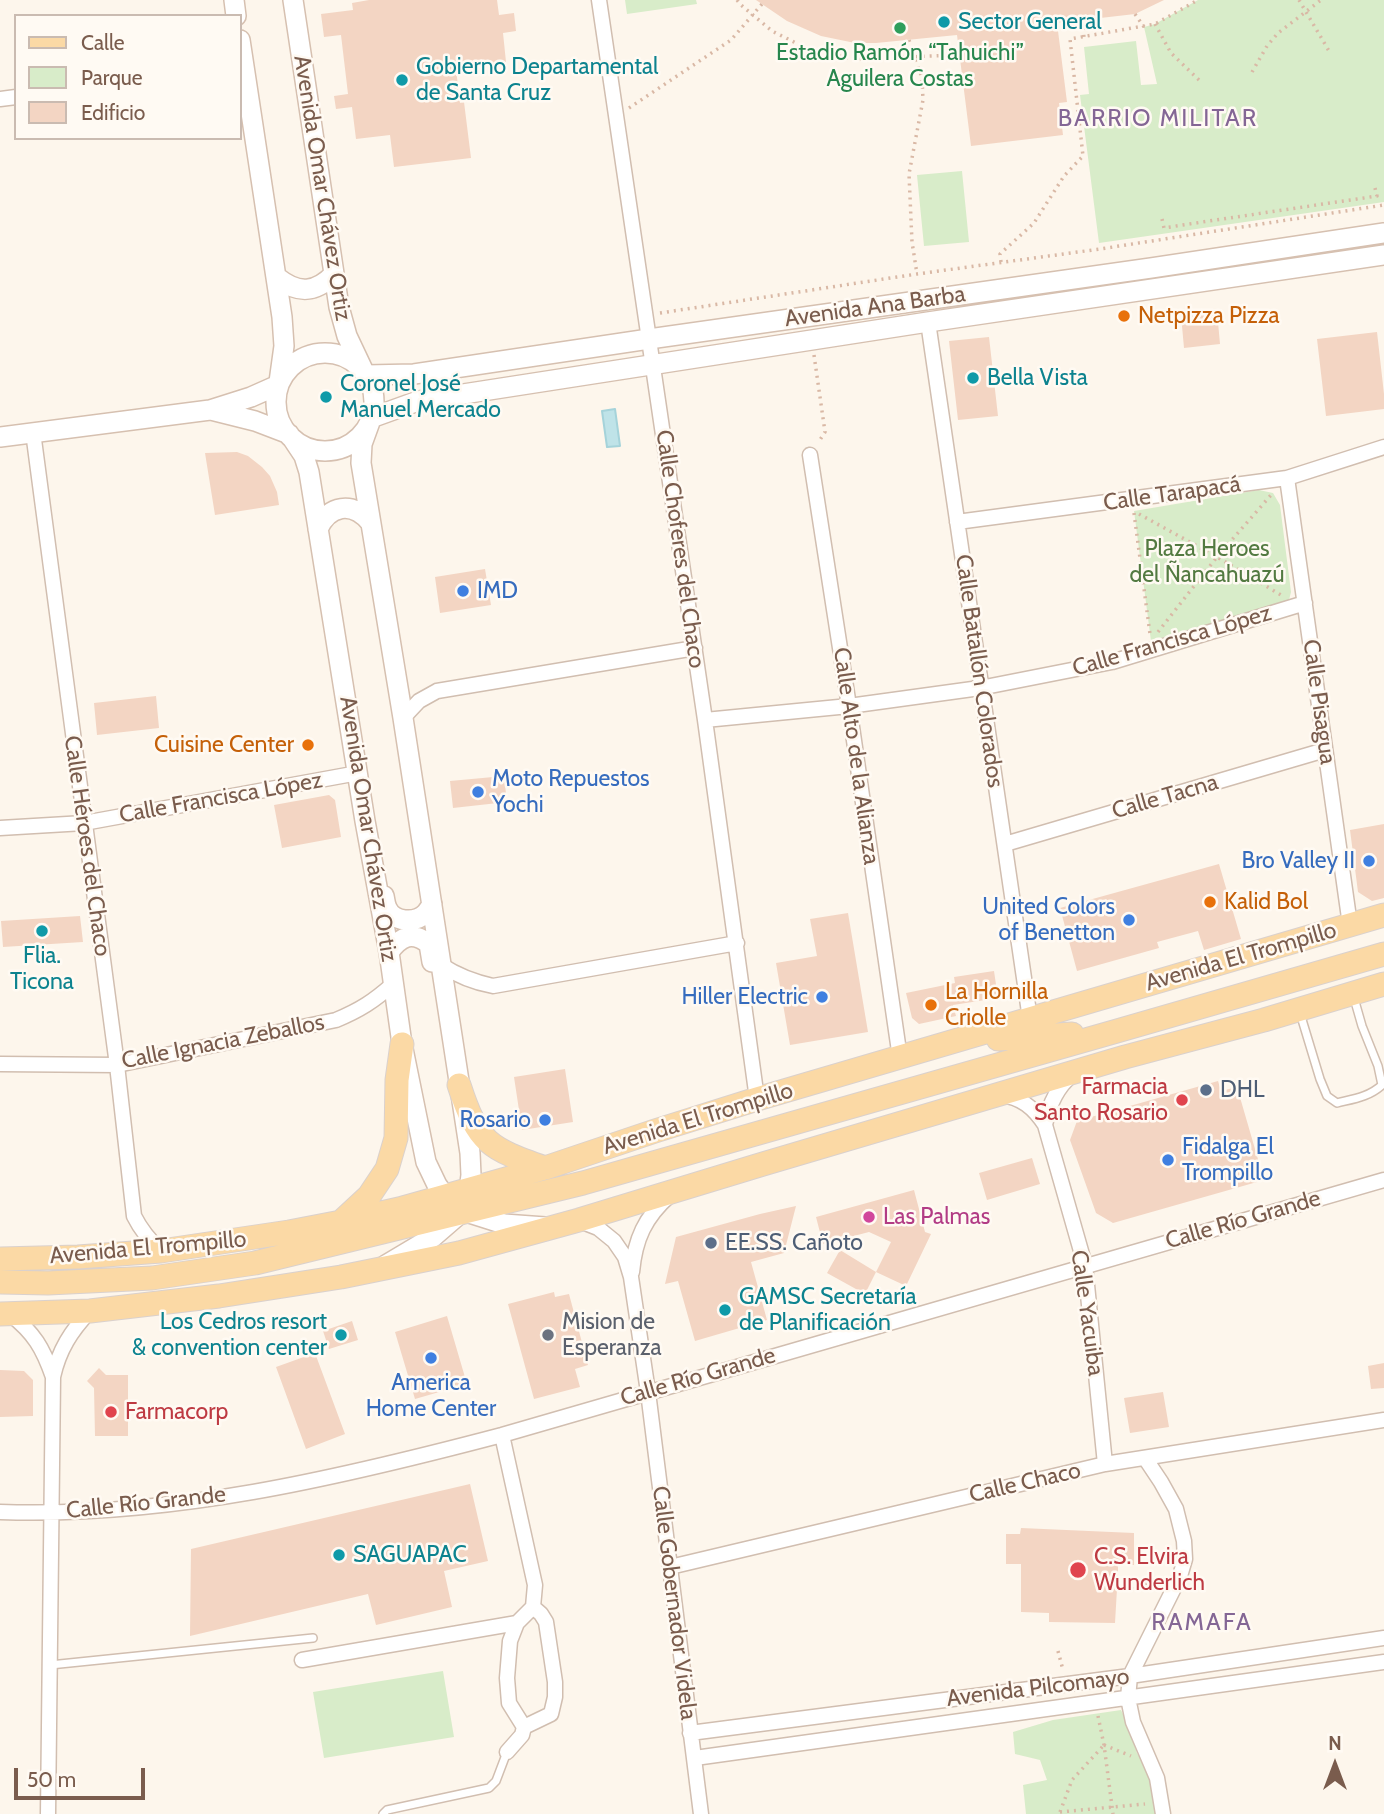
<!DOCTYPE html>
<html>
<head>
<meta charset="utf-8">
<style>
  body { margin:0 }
  #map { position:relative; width:1384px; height:1814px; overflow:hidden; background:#fdf6ec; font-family:Cabin,sans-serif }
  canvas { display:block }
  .legend { position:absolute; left:14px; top:14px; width:228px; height:126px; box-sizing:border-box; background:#fffaf3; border:2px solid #cabbb1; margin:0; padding:9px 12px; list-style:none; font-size:21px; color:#7a5c4d }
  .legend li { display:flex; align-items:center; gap:14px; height:35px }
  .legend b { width:35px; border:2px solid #cabbb1 }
  .north { position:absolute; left:1300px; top:1730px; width:70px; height:70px; -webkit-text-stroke:5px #fffaf3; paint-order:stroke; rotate:0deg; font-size:19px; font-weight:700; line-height:28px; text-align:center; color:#7a5c4d }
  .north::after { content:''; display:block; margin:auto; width:24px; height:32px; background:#7a5c4d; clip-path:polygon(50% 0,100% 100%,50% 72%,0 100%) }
  .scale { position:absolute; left:14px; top:1768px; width:131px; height:32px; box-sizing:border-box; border:4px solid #7a5c4d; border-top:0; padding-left:9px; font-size:21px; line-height:24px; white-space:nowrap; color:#7a5c4d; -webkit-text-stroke:5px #fffaf3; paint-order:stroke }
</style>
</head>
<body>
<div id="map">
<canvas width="1384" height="1814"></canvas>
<ul class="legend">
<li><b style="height:9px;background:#fbd9a5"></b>Calle</li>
<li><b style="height:19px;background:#d8ecc9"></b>Parque</li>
<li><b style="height:19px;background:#f3d5c3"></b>Edificio</li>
</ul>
<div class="north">N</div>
<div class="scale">50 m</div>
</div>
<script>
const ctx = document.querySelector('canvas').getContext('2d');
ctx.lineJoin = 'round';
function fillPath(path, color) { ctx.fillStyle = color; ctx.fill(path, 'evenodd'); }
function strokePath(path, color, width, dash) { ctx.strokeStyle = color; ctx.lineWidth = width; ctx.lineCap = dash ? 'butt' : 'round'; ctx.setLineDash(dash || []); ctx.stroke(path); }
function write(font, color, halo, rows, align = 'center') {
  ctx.font = font + ' Cabin,sans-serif'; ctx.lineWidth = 5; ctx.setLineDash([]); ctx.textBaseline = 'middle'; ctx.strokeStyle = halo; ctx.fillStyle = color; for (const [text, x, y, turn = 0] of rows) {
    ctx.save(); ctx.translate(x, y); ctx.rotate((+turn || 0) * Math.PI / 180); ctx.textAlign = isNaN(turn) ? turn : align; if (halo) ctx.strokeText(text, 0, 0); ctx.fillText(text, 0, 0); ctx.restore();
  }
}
fillPath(new Path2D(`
  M625 0H696L697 4 627 14Z
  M1198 0H1384V202L1099 243 1080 95 1089 94 1084 47 1136 41 1141 85 1157 84 1144 27 1155 24Z
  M962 171 969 242 924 246 917 175Z
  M1259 490 1273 493 1280 505 1291 592 1289 600 1282 606 1151 641 1134 511Z
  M443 1671 454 1737 324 1758 313 1692Z
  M1121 1710 1126 1720 1137 1753 1147 1771 1156 1803 1157 1814H1026L1023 1785 1047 1780 1040 1760 1015 1754 1013 1732 1053 1720Z`), '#d8ecc9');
const water = new Path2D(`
  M615 409 620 446 607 447 602 411Z`);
fillPath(water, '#bfe3e8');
strokePath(water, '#a5d3da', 2);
fillPath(new Path2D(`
  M369 0H497L499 15 514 13 516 31 503 33 506 62 456 69 460 103 464 102 471 158 394 167 390 135 356 139 352 107 336 109 334 96 348 94 341 35 324 37 321 14 353 10 352 3Z
  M756 0H1164L1135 14 1057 23 1067 102 1059 103 1063 135 971 146 957 35 876 43H855L821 36 787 21Z
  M1217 311 1220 344 1184 348 1181 315Z
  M1377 332 1384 394V409L1326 416 1317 339Z
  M989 337 998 416 958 420 949 341Z
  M237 452 248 456 262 467 270 476 277 492 279 505 215 515 205 453Z
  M485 569 491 605 440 613 435 577Z
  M156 696 159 728 97 735 94 703Z
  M504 776 507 802 453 808 450 781Z
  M329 795 335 800 341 837 282 848 274 805Z
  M1384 824V898L1372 901 1358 892 1350 830Z
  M1219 864 1241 939 1204 950 1198 931 1157 942 1159 948 1077 971 1060 908Z
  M848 913 868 1032 790 1045 776 963 817 956 810 919Z
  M80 916 83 942 3 947 1 921Z
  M994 971 998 998 953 1005 956 1016 919 1024 912 1018 906 993 955 983 954 977Z
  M565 1069 573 1122 522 1130 514 1077Z
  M1218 1081 1221 1091 1237 1087 1264 1180 1113 1223 1096 1213 1070 1140 1077 1121Z
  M1032 1158 1040 1184 987 1200 979 1173Z
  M914 1190 925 1232 931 1234 906 1286 876 1272 891 1242 869 1232 823 1244 816 1217Z
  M796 1206 784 1253 751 1262 767 1320 695 1341 678 1281 665 1284 676 1237 760 1214Z
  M840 1250 876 1272 865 1294 827 1273Z
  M554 1292 555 1297 569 1294 588 1365 575 1369 580 1387 534 1399 508 1304Z
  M447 1316 467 1384 415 1399 395 1332Z
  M352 1321 358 1340 329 1349 323 1331Z
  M315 1353 345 1434 306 1449 276 1367Z
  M1384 1363V1388L1371 1389 1368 1366Z
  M99 1368 106 1375H128V1436H95L94 1388 87 1381Z
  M0 1370 24 1371 33 1380V1416L0 1417Z
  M1163 1392 1169 1427 1130 1433 1124 1398Z
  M470 1484 488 1561 444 1571 452 1607 376 1625 368 1594 190 1636 191 1549Z
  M1021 1528 1134 1533V1565H1118V1589H1117L1115 1623 1049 1622V1613L1021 1612V1564H1006V1534H1020Z`), '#f3d5c3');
const lane = new Path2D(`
  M1300 1013 1320 1079 1327 1096 1337 1103C1353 1099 1369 1097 1382 1085L1378 1066 1362 1026 1354 998
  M50 1665 313 1638
  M383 1814 387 1810 489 1788 496 1781 507 1752`);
const street = new Path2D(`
  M599 0 705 720 757 1099
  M0 99 16 97
  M928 322 1030 1019
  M33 432 117 1065 134 1216C141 1230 149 1240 161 1251
  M810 455 849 706 900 1058
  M1287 478 1350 925
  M957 522 1287 478 1384 447
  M403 718 419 701 437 691 695 648
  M705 720 849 706 980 688 1112 662 1305 603
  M0 828 84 823 358 773
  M1005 844 1325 750
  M441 965C458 976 473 982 493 986L737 943
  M0 1064 117 1065 336 1020C360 1010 374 1001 393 984
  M1001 1095C1021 1097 1034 1108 1045 1125L1085 1265 1105 1464
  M1045 1125C1049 1105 1056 1088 1072 1075
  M580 1221 598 1228 614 1241 625 1257 631 1277 648 1392 701 1814
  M632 1272C635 1239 645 1217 670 1195
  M10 1314C34 1333 43 1348 53 1377
  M1145 1458 1161 1482 1176 1509 1184 1541 1185 1559 1180 1576 1130 1676 1128 1698 1133 1722 1157 1778 1163 1814
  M0 1512C170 1518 339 1478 502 1435L1384 1180
  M670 1567 1105 1464 1384 1420
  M302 1660 517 1623 533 1607 535 1585 502 1435
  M524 1727 551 1714 555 1697V1682L546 1622 541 1614 533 1607
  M690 1733 1130 1676 1384 1638
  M507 1752 522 1735 524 1727 509 1703 507 1678 510 1641 517 1623
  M695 1758 1384 1662
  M48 1814 53 1377C59 1350 71 1331 90 1311`);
const secondary = new Path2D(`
  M234 0 236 16
  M293 0 339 307 347 336 364 372
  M240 40 282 317 284 346 279 382
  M278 278C298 294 316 293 334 274
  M276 402a49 49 0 1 1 98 0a49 49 0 1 1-98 0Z
  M366 375 414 374 649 339 1151 268 1384 233
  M211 410 255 421 289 434
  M371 418 418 401 928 322 1384 255
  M370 422 362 444 361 463 403 718 453 1042 470 1153 471 1175 468 1199 463 1211 433 1237 386 1265
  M0 437 210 410 251 397 278 385
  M292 438 304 456 309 472 365 821 389 952 402 1044 426 1162 437 1185 445 1196 463 1211 504 1224 545 1227
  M318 529C329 505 352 501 370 522
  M384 896C385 900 385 904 387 908 393 922 415 924 426 913 426 913 432 905 432 904
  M389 952C401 936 412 931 429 944L432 962`);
const primary = new Path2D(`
  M998 1039 1072 1034
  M459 1085C478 1144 489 1148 545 1168
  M342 1221 369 1196 387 1169 396 1138 397 1080 402 1044
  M0 1259 78 1257 161 1251 289 1232 341 1222 399 1209 545 1168 655 1131 757 1099 1384 915
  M0 1282 48 1283 152 1278 255 1263 583 1183 1117 1031 1384 954
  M0 1314 90 1311 219 1296 341 1277 459 1253 579 1220 763 1164 1125 1057 1264 1020 1384 984`);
strokePath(lane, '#d1beb0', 10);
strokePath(street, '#d1beb0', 17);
strokePath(secondary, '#d6c0b0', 22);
strokePath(primary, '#dad1cd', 25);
strokePath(new Path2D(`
  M737 0 741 5 772 31 810 50 853 59 959 55
  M1299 0 1329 51
  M1135 14 1144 27
  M1082 21 1084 37
  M1155 24 1171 53 1199 80
  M909 40 922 78 923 100 909 174 912 242 917 274
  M1252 72 1267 46 1278 33 1321 0
  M629 108 731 40 762 4
  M1162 219 1164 228 1189 224 1377 196 1375 188
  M1001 262 1000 254 1034 223 1064 176 1083 156 1070 39 1155 24 1198 0
  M660 313 917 274 1100 249 1384 205
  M814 355 825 432 818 443
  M1134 513 1150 634
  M1139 514 1217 557 1281 595
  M1158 632 1217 557 1271 495
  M1131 1587 1160 1580
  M1058 1651 1063 1670
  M1098 1716 1104 1745 1113 1814
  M1104 1745 1131 1756
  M1060 1812 1145 1804
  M1060 1812 1072 1780 1104 1745`), '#d9b8a5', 3.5, [2, 5]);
strokePath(lane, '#fff', 7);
strokePath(street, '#fff', 14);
strokePath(secondary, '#fff', 19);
strokePath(primary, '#fbd9a5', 23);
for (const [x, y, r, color] of [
  [944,22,7,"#0f9aa8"],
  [900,28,7,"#2e9e5b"],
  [402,80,7,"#0f9aa8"],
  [1124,316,7,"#e8710a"],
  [973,378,7,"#0f9aa8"],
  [326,397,7,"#0f9aa8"],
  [463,591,7,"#3f7fe0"],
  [308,745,7,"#e8710a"],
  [478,792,7,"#3f7fe0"],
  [1369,861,7,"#3f7fe0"],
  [1210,902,7,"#e8710a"],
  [1129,920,7,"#3f7fe0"],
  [42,931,7,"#0f9aa8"],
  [822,997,7,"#3f7fe0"],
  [931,1005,7,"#e8710a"],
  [1206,1090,7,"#5c6f8a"],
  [1182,1100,7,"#e0444e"],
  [545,1120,7,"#3f7fe0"],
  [1168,1160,7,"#3f7fe0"],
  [869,1217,7,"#d1479c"],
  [711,1243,7,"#5c6f8a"],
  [725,1310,7,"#0f9aa8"],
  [341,1335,7,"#0f9aa8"],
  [548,1335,7,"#6b7280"],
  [431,1358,7,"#3f7fe0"],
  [111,1412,7,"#e0444e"],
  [339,1555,7,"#0f9aa8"],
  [1078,1570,9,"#e0444e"]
]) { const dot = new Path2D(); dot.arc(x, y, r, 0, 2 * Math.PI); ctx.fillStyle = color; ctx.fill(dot); strokePath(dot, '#fffaf3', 2.5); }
write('23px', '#0d838f', '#fffaf3', [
  ["Sector General",958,22],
  ["Gobierno Departamental",416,67],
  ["de Santa Cruz",416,93],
  ["Bella Vista",987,378],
  ["Coronel José",340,384],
  ["Manuel Mercado",340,410],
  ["Flia.",42,956,"center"],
  ["Ticona",42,982,"center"],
  ["GAMSC Secretaría",739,1297],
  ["de Planificación",739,1323],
  ["Los Cedros resort",327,1322,"right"],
  ["& convention center",327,1348,"right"],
  ["SAGUAPAC",353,1555]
], 'left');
write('23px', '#27864d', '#fffaf3', [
  ["Estadio Ramón “Tahuichi”",900,53],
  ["Aguilera Costas",900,79]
]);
write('23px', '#7a5c4d', '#fffaf3', [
  ["Avenida Omar Chávez Ortiz",322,188,81],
  ["Avenida Ana Barba",875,307,-8],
  ["Calle Tarapacá",1172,494,-8],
  ["Calle Choferes del Chaco",680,549,82],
  ["Calle Francisca López",1172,641,-16],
  ["Calle Batallón Colorados",979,671,82],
  ["Calle Pisagua",1319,702,82],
  ["Calle Alto de la Alianza",856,756,82],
  ["Calle Tacna",1165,797,-16],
  ["Calle Francisca López",221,798,-10],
  ["Avenida Omar Chávez Ortiz",368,829,81],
  ["Calle Héroes del Chaco",87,846,82],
  ["Avenida El Trompillo",1241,957,-16],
  ["Calle Ignacia Zeballos",223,1042,-11],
  ["Avenida El Trompillo",698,1119,-17],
  ["Calle Río Grande",1243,1220,-16],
  ["Avenida El Trompillo",148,1248,-5],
  ["Calle Yacuiba",1087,1313,82],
  ["Calle Río Grande",698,1377,-16],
  ["Calle Chaco",1025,1483,-13],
  ["Calle Río Grande",146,1503,-6],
  ["Calle Gobernador Videla",674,1603,83],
  ["Avenida Pilcomayo",1038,1688,-7]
]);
write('23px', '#c56008', '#fffaf3', [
  ["Netpizza Pizza",1138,316],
  ["Cuisine Center",294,745,"right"],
  ["Kalid Bol",1224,902],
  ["La Hornilla",945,992],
  ["Criolle",945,1018]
], 'left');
write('23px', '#537a41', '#fffaf3', [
  ["Plaza Heroes",1207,549],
  ["del Ñancahuazú",1207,575]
]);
write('23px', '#366cbe', '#fffaf3', [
  ["IMD",477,591,"left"],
  ["Moto Repuestos",492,779,"left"],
  ["Yochi",492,805,"left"],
  ["Bro Valley II",1355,861],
  ["United Colors",1115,907],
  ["of Benetton",1115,933],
  ["Hiller Electric",808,997],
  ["Rosario",531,1120],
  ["Fidalga El",1182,1147,"left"],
  ["Trompillo",1182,1173,"left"],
  ["America",431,1383,"center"],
  ["Home Center",431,1409,"center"]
], 'right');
write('23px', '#be3a42', '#fffaf3', [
  ["Farmacia",1168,1087,"right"],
  ["Santo Rosario",1168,1113,"right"],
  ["Farmacorp",125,1412],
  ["C.S. Elvira",1094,1557],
  ["Wunderlich",1094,1583]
], 'left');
write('23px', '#4e5e75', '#fffaf3', [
  ["DHL",1220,1090],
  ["EE.SS. Cañoto",725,1243]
], 'left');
write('23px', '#b23c85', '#fffaf3', [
  ["Las Palmas",883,1217]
], 'left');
write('23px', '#5b616d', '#fffaf3', [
  ["Mision de",562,1322],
  ["Esperanza",562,1348]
], 'left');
ctx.letterSpacing = '2px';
write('24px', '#846695', '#fffaf3', [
  ["BARRIO MILITAR",1158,119],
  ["RAMAFA",1202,1623]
]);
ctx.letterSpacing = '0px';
</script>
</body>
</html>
